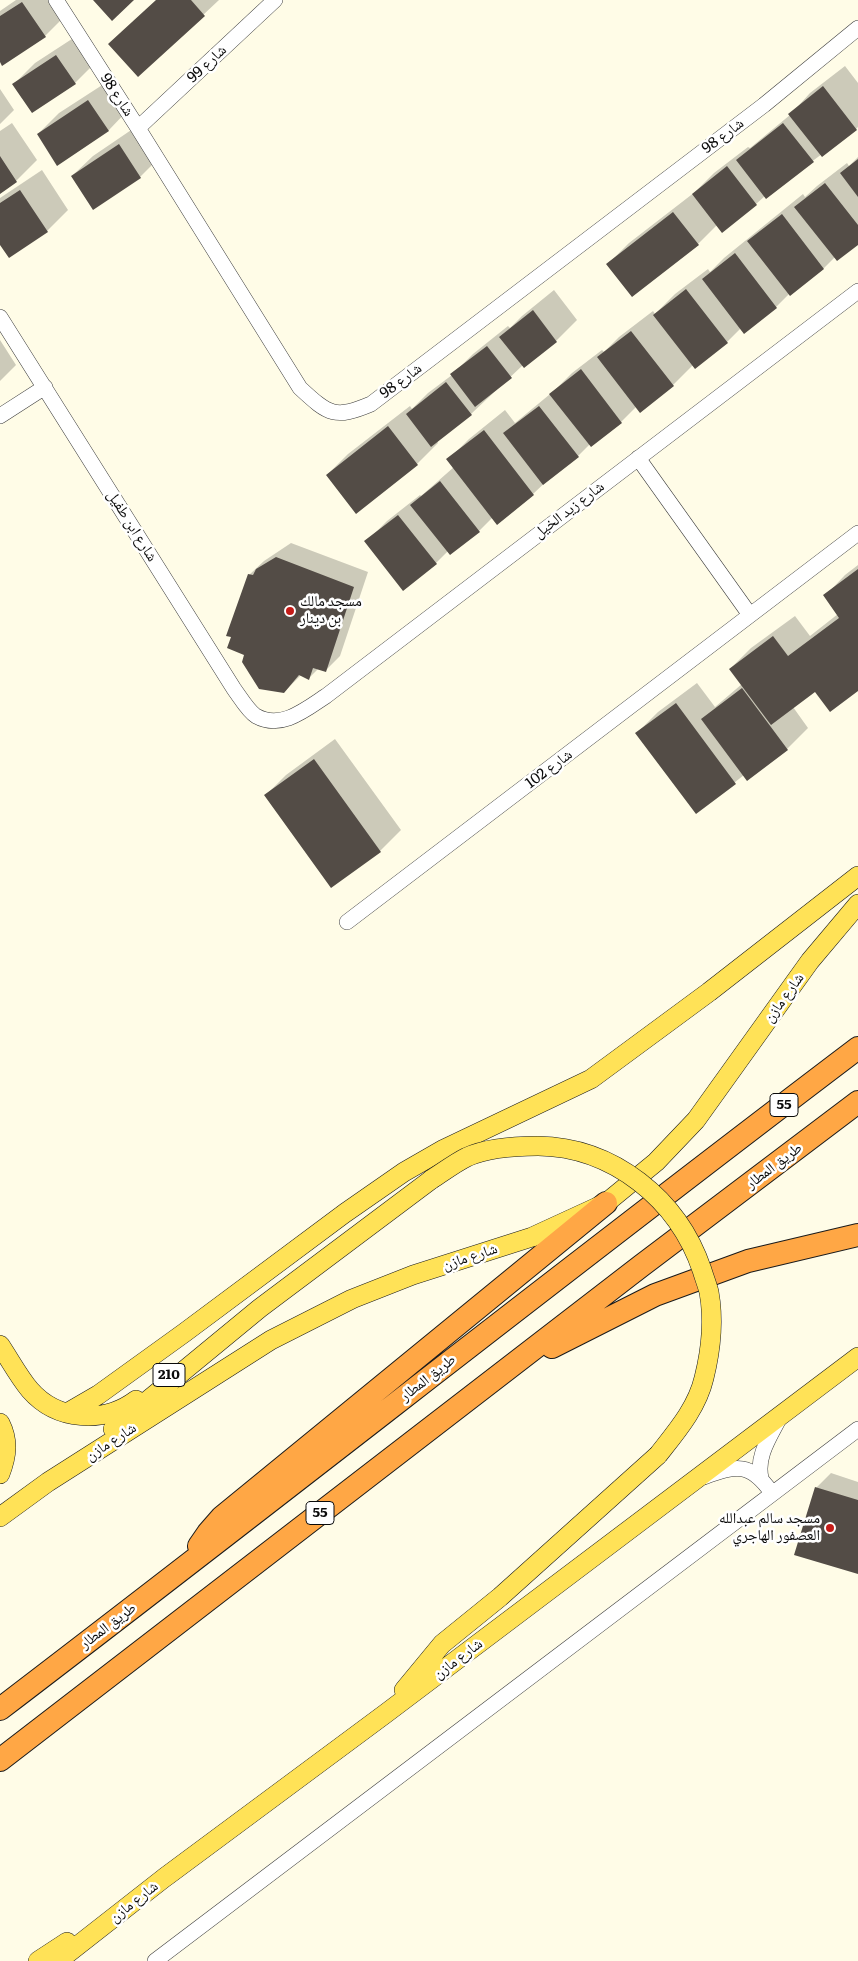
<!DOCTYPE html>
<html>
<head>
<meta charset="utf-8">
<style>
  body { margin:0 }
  canvas { display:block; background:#fffce7 }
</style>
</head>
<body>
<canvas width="858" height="1961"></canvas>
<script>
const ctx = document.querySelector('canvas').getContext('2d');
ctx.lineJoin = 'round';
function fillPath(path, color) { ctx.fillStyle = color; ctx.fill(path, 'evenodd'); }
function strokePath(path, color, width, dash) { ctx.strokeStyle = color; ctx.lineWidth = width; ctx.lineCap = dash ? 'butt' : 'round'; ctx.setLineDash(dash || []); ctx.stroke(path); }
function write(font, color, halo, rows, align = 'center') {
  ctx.font = font + ' Literata,"Noto Naskh Arabic",serif'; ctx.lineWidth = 5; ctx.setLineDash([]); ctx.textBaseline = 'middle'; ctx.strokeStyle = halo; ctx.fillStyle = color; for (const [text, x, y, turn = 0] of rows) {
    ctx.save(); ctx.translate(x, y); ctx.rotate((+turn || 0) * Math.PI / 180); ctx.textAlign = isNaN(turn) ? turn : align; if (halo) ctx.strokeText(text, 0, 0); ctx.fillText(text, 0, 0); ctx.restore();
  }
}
fillPath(new Path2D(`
  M16 0H56L66 15 45 36 0 60V11Z
  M156 0H219L138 76Z
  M78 35 96 62 75 83 14 84 35 63Z
  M845 66 858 83V127L856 129 765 196 756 204 717 225 698 244 608 264 629 243 695 192 714 173 748 147 750 148 790 115 810 93Z
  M110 80 129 109 109 130 58 164 38 134 59 113Z
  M0 89 14 110 0 124Z
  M12 123 37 160 16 181 0 192V131Z
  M140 124 161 156 140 177 72 176 93 156Z
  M858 157V243L835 257 824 268 789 294 776 307 744 332 741 328 727 342 695 367 693 365 673 385 640 411 637 406 621 422 591 446 590 444 578 456 551 477 533 494 493 517 479 531 448 551 436 563 366 542 387 521 420 495 421 496 454 467 448 460 469 439 505 410 515 423 555 390 572 373 602 350 604 352 619 337 653 311 655 314 675 294 708 269 710 272 724 258 803 194 805 197 817 186 847 163 849 166Z
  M42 170 68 210 47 231 9 256 0 243V198Z
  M554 290 577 320 556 341 523 365 471 414 437 441 438 443 417 464 356 512 327 475 348 454 410 406 412 409 428 393 452 375 473 354 508 326 510 328 522 316Z
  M0 340 16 365 0 381Z
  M291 543 368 572 340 656 325 671 318 669 309 678 301 675 284 692 246 654 249 575 264 561Z
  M858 565V689L816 690 793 707 808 728 787 749 747 779 744 775 696 813 637 733 658 712 697 683 715 707 742 684 730 669 751 648 795 616 810 636 838 614 825 596 845 575Z
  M335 739 401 830 380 851 265 796 286 775Z
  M831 1473 858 1482V1573L816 1488Z`), '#0003');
fillPath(new Path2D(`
  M93 0H134L112 21Z
  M156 0H191L205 16 138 77 108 44Z
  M22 2 46 37 2 66 0 62V16Z
  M56 55 76 84 32 113 12 84Z
  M823 86 857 130 822 157 788 114Z
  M88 100 109 131 57 166 37 134Z
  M783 123 814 162 766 199 736 160Z
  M119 144 141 178 93 210 71 176Z
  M0 156 17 182 0 194Z
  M858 159V197L840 173Z
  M727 166 757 205 722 233 692 194Z
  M825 183 858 225V245L837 261 794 207Z
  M20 190 48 232 9 258 0 245V203Z
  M673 212 699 245 632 297 606 264Z
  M782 214 824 269 790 296 747 241Z
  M735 253 777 308 744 334 702 279Z
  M686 289 728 343 695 369 653 315Z
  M533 310 557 342 524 368 499 337Z
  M631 331 674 386 640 413 597 357Z
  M487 346 512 378 475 407 450 374Z
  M581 369 622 423 591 447 549 394Z
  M446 382 472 415 431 447 406 414Z
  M539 406 579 457 543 485 503 433Z
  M388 426 418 465 356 514 326 475Z
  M484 430 534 495 497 525 446 459Z
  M440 481 480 532 450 555 410 505Z
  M398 515 437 564 403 591 364 541Z
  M276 557 354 587 326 672 313 668 309 680 299 675 284 693 259 689 242 662 244 655 227 648 231 637 226 636 248 574 253 575 256 569Z
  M858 569V691L830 712 815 692 771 725 729 669 773 636 788 656 839 618 823 595Z
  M742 688 788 750 747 781 701 719Z
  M676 703 736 784 696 814 635 733Z
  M314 759 381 852 331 888 264 795Z
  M815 1487 858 1500V1574L794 1555Z`), '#534c46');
const minor = new Path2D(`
  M56 0 138 128 300 388C329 415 335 419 371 404L764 105 858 28
  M138 128 275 0
  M0 317 234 689C240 697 248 711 256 716 281 730 305 710 326 696L858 291
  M0 416 45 387
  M638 458 750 615
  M347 922 858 533
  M704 1477C737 1465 750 1462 772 1493
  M761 1478C756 1456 770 1437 780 1417
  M155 1961 858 1429`);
const major = new Path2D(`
  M0 1345C10 1360 19 1377 30 1390 57 1421 104 1424 136 1400
  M67 1413 98 1395 184 1333 345 1213 404 1172 444 1149 591 1079 709 992 858 876
  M0 1423C9 1441 7 1456 0 1474
  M113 1429 260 1308 432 1179
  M0 1517 48 1482 271 1340 352 1299 413 1275 532 1237 606 1203 656 1162 696 1120 810 961 858 904
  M404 1690 442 1644 500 1597 658 1455
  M38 1961 67 1942
  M58 1961 164 1878 385 1714 858 1357`);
const highway = new Path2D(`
  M552 1347 655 1295 748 1261 858 1235
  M199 1546 208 1533 222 1517 606 1203
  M0 1709C287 1490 570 1266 858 1048
  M0 1760 641 1266 858 1102`);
strokePath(minor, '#3d3d3d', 16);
strokePath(major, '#1b1b1b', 20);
strokePath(highway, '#1b1b1b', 24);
strokePath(minor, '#fff', 15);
strokePath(major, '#ffe257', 19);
strokePath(highway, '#ffa745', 22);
const majorBridge = new Path2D(`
  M432 1179C443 1172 455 1163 467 1157 487 1148 516 1146 538 1146 613 1147 678 1199 702 1270 704 1277 707 1284 709 1292 714 1320 711 1350 704 1378 697 1408 676 1432 658 1455`);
strokePath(majorBridge, '#1b1b1b', 20, []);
strokePath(majorBridge, '#ffe257', 19);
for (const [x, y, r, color] of [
  [290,611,5,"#c41c18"],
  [830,1528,5,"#c41c18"]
]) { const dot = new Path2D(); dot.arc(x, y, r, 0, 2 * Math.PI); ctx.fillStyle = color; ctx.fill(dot); strokePath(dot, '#fff', 2); }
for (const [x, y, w] of [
  [784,1105,28],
  [169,1375,32],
  [320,1513,28]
]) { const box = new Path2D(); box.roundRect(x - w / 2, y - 11.5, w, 23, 4); ctx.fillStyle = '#fff'; ctx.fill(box); strokePath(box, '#0a0a0a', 1); }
write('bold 14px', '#0a0a0a', null, [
  ["55",784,1105],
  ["210",169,1375],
  ["55",320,1513]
]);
write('15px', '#0a0a0a', '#fff', [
  ["شارع 99",207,64,-43],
  ["شارع 98",117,95,57],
  ["شارع 98",723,136,-37],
  ["شارع 98",401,381,-37],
  ["شارع زيد الخيل",569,510,-37],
  ["شارع ابن طفيل",132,526,58],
  ["شارع 102",549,769,-37],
  ["شارع مازن",784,998,-54],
  ["طريق المطار",774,1166,-37],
  ["شارع مازن",470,1257,-18],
  ["طريق المطار",428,1378,-38],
  ["شارع مازن",111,1442,-33],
  ["طريق المطار",108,1626,-37],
  ["شارع مازن",458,1659,-37],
  ["شارع مازن",134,1902,-38]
]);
write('15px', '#0a0a0a', '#fff', [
  ["مسجد مالك",300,602],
  ["بن دينار",300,619],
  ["مسجد سالم عبدالله",820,1519,"right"],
  ["العصفور الهاجري",820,1536,"right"]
], 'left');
</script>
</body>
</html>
